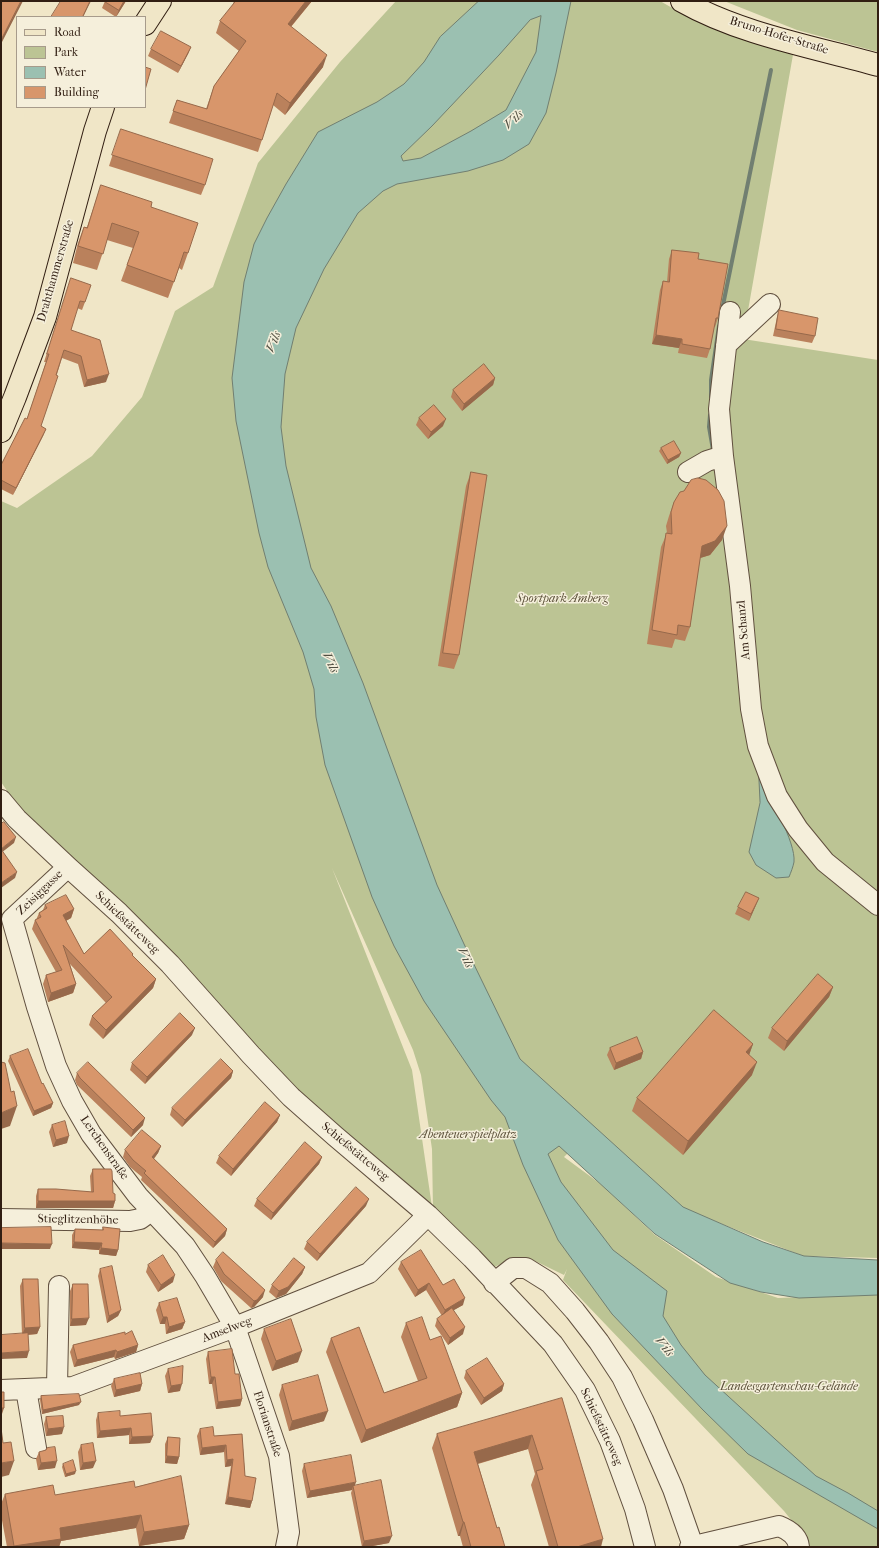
<!DOCTYPE html>
<html>
<head>
<meta charset="utf-8">
<style>
  body { margin:0 }
  #map { position:relative; width:879px; height:1548px; overflow:hidden; background:#f0e6c7; font-family:"IM FELL French Canon",serif }
  canvas { display:block }
  .frame { position:absolute; inset:0; border:2px solid #311e12; pointer-events:none }
  .legend { position:absolute; left:16px; top:16px; width:130px; height:92px; box-sizing:border-box; background:#f5efdb; border:1px solid #a79b8b; margin:0; padding:5px 7px; list-style:none; font-size:12px; color:#311e12 }
  .legend li { display:flex; align-items:center; gap:8px; height:20px }
  .legend b { width:20px; border:1px solid #a79b8b }
</style>
</head>
<body>
<div id="map">
<canvas width="879" height="1548"></canvas>
<div class="frame"></div>
<ul class="legend">
<li><b style="height:5px;background:#f0e6c7"></b>Road</li>
<li><b style="height:11px;background:#bcc494"></b>Park</li>
<li><b style="height:11px;background:#9bc0b1"></b>Water</li>
<li><b style="height:11px;background:#d8966b"></b>Building</li>
</ul>
</div>
<script>
const ctx = document.querySelector('canvas').getContext('2d');
ctx.lineJoin = 'round';
function fillPath(path, color) { ctx.fillStyle = color; ctx.fill(path, 'evenodd'); }
function strokePath(path, color, width, dash) { ctx.strokeStyle = color; ctx.lineWidth = width; ctx.lineCap = dash ? 'butt' : 'round'; ctx.setLineDash(dash || []); ctx.stroke(path); }
function write(font, color, halo, rows, align = 'center') {
  ctx.font = font + ' "IM FELL French Canon",serif'; ctx.lineWidth = 3; ctx.setLineDash([]); ctx.textBaseline = 'middle'; ctx.strokeStyle = halo; ctx.fillStyle = color; for (const [text, x, y, turn = 0] of rows) {
    ctx.save(); ctx.translate(x, y); ctx.rotate((+turn || 0) * Math.PI / 180); ctx.textAlign = isNaN(turn) ? turn : align; if (halo) ctx.strokeText(text, 0, 0); ctx.fillText(text, 0, 0); ctx.restore();
  }
}
fillPath(new Path2D(`
  M396 1H660L688 17 794 49 743 339 878 360V1258L803 1256 684 1209 594 1127 564 1157 602 1185 655 1235 716 1277 778 1298 878 1294V1547H807L804 1536 784 1511 563 1280 567 1269 564 1275 531 1259 509 1260 488 1270 433 1210 432 1149 421 1075 413 1050 332 868 412 1070 432 1207 282 1077 23 814 1 782V501L17 508 92 456 142 397 175 311 213 287 258 163 340 62Z
  M724 1H878V52L797 30Z`), '#bcc494');
const water = new Path2D(`
  M479 1H571L556 73 546 113 529 144 503 160 468 171 397 184 383 191 358 213 324 269 296 328 285 374 281 427 286 466 311 568 331 606 363 683 437 885 464 944 520 1059 683 1207 763 1242 804 1256 878 1260V1295L799 1298 761 1292 730 1283 655 1234 559 1146 548 1154 561 1182 613 1250 667 1291 663 1316 681 1345 705 1375 775 1439 816 1476 848 1493 878 1511V1529L748 1454 703 1410 612 1314 558 1240 523 1165 505 1117 491 1100 424 1001 394 946 372 897 325 765 316 717 314 689 303 652 268 567 259 533 236 421 232 378 244 282 254 244 267 218 286 184 318 132 377 102 404 84 424 62 440 37ZM541 16 536 52 506 110 471 131 421 158 403 161 401 156 432 126 499 55 530 20Z
  M759 777C769 796 796 842 794 862 793 867 791 872 789 877L776 878 756 865 749 852 760 803Z`);
fillPath(water, '#9bc0b1');
strokePath(water, '#717f71', 1);
strokePath(new Path2D(`
  M722 310 771 70
  M711 397V380L719 326
  M710 415 709 427 713 450`), '#717f71', 4);
const minor = new Path2D(`
  M730 312 719 409 723 456 740 586 751 709 758 746 777 796 798 829 825 862 878 905
  M726 345 770 304
  M688 472 707 461 723 456
  M1 800 17 819 68 867 119 913 170 964 251 1055 291 1097 335 1136 428 1215 472 1258 553 1344 585 1390 610 1441 635 1509 645 1547
  M68 867 12 919 37 1007 56 1066 72 1101 91 1134 138 1196 185 1246 205 1276 235 1327 279 1456 289 1532 286 1547
  M1 1219 130 1221 140 1219 151 1211
  M494 1283 513 1268H526L550 1283 575 1311 599 1342 622 1377 643 1420 673 1489 693 1546
  M57 1387 59 1286
  M26 1389 36 1448
  M1 1390 73 1387 235 1327 369 1273 428 1215
  M690 1547 779 1526C789 1530 798 1536 799 1547`);
const major = new Path2D(`
  M682 1C740 34 814 47 878 65
  M145 24 160 1
  M1 431 15 397 45 317 95 131 103 107`);
strokePath(minor, '#61503f', 22);
strokePath(major, '#311e12', 24);
strokePath(minor, '#f5efdb', 20);
strokePath(major, '#f0e6c7', 22);
fillPath(new Path2D(`
  M105 1H126L116 17 102 8Z
  M232 1H312L291 27 323 67 285 115 273 105 258 152 169 123 177 100 206 109 214 86 239 51 216 33 220 21 234 3Z
  M191 47 188 54 178 73 148 56 151 49Z
  M121 129 205 185 201 195 109 166Z
  M101 185 151 207 188 253 182 270 179 268 168 298 121 281 133 248 107 240 97 270 73 263 78 243 84 227H87Z
  M672 250 698 259 718 318 715 327H714L710 349 707 358 678 353 679 348 652 344 660 290 663 281 667 282 669 259Z
  M71 278 85 302 82 310 77 308 71 330 106 382 84 387 78 364 62 358 41 426 46 429 43 436 13 495 1 489V465L27 419 46 362H44Z
  M779 310 815 336 812 343 773 336 777 317Z
  M495 378 493 385 462 411 451 397 453 390Z
  M419 418 443 426 428 439 416 425Z
  M661 448 681 453 679 457 667 464 659 451Z
  M471 472 459 655 454 669 438 666 466 486Z
  M674 502 722 540 710 555 700 558 690 627 685 641 675 639 672 648 647 644 661 547 667 533 666 526 669 516Z
  M759 898 756 905 749 921 735 914 738 907Z
  M45 905 74 909 71 918 66 921 84 954 132 956 156 979 153 988 103 1039 89 1025 92 1016 106 1003 70 964 76 984 73 993 48 1002 43 984 46 975 56 972 32 929 35 920H36L39 913 43 910Z
  M833 987 829 997 784 1051 768 1038 772 1028Z
  M192 1035 145 1084 130 1070 132 1063Z
  M753 1044 749 1055 752 1075 683 1155 632 1111 637 1098Z
  M610 1048 643 1052 641 1059 614 1070 607 1055Z
  M10 1056 53 1103 51 1108 33 1116 8 1061Z
  M233 1071 231 1078 182 1127 170 1115 172 1108Z
  M77 1073 143 1125 131 1137 77 1085 75 1080Z
  M280 1115 277 1122 231 1176 216 1163 219 1156Z
  M52 1125 67 1143 53 1147 49 1132Z
  M161 1146 158 1153 154 1159 227 1229 225 1236 213 1248 141 1180 142 1177 130 1167 123 1157 125 1150Z
  M322 1157 319 1164 271 1220 254 1206 257 1199Z
  M93 1169 113 1193 115 1201 113 1208H36V1196L38 1189 91 1192 90 1176Z
  M366 1206 317 1261 304 1249 307 1242Z
  M103 1227 118 1250 116 1256 99 1254V1250L72 1248V1235L75 1229 102 1230Z
  M216 1260 263 1297 254 1307 251 1308 221 1281 213 1267Z
  M401 1262 443 1285 463 1305 453 1310 463 1334 448 1345 435 1326 437 1319 442 1316 426 1290 415 1297 398 1269Z
  M148 1265 173 1282 158 1292 146 1272Z
  M305 1267 302 1274 286 1294 276 1298 269 1292 272 1285Z
  M100 1269 121 1310 118 1316 107 1323 98 1276Z
  M23 1279 40 1327 37 1334 28 1335 27 1358 22 1334 20 1286Z
  M73 1284 86 1325 70 1326V1291Z
  M159 1303 185 1322 182 1329 166 1334 165 1324H160L156 1310Z
  M406 1323 430 1340 462 1393 457 1407 361 1443 326 1352 331 1338 384 1393 418 1381 401 1337Z
  M264 1329 298 1362 272 1371 261 1339Z
  M125 1334 138 1345 136 1352 115 1359 114 1357 74 1367 70 1352 73 1345Z
  M208 1352 235 1374 242 1399 240 1406 216 1409 212 1384H209L206 1359Z
  M168 1369 180 1391 168 1393 165 1376Z
  M466 1371 504 1384 502 1391 481 1405 464 1378Z
  M114 1379 142 1384 140 1391 114 1397 111 1386Z
  M282 1385 324 1421 289 1431 279 1395Z
  M41 1396 79 1405 42 1414 40 1400Z
  M562 1398 601 1547H549L531 1485 535 1474 528 1449 478 1464 497 1528 505 1547H463L460 1536H458L432 1448 437 1434Z
  M98 1413 120 1416 153 1436 150 1443 129 1444V1435L97 1438 96 1420Z
  M46 1417 62 1434 46 1436 44 1424Z
  M200 1429 214 1436 242 1434 245 1476 252 1501 250 1508 225 1504 231 1466 225 1467 224 1452 200 1455 197 1436Z
  M168 1437 179 1457 177 1464 165 1463V1444Z
  M81 1445 93 1468 80 1470 78 1452Z
  M39 1452 55 1468 38 1470 36 1459Z
  M63 1464 75 1474 65 1477 62 1467Z
  M304 1464 355 1486 389 1543 367 1547H362L351 1493 352 1490 307 1498 302 1471Z
  M135 1487 189 1525 184 1539 139 1546 136 1528 61 1541 59 1547H7L1 1515V1504L5 1494 55 1495Z`), '#ba815c');
fillPath(new Path2D(`
  M21 1H23L1 44V40Z
  M90 1H91L83 17H82Z
  M124 1H126L116 17 119 10Z
  M306 1H312L283 36 288 24Z
  M191 47 188 54 178 73 181 66Z
  M327 55 323 67 285 115 290 103Z
  M656 335 682 339 679 348 652 344Z
  M109 374 106 382 84 387 87 380Z
  M495 378 493 385 462 411 464 404Z
  M446 419 443 426 428 439 431 432Z
  M46 429 43 436 13 495 16 488Z
  M681 453 679 457 667 464 668 460Z
  M727 526 722 540 710 555 697 559 702 546Z
  M16 837 14 843 1 853V849Z
  M17 872 15 878 1 888V883Z
  M759 898 756 905 749 921 751 914Z
  M74 909 71 918 60 924 63 915Z
  M156 979 153 988 103 1039 106 1030Z
  M76 984 73 993 48 1002 51 993Z
  M833 987 829 997 784 1051 787 1041Z
  M195 1028 192 1035 145 1084 147 1077Z
  M753 1044 748 1058 746 1052Z
  M643 1052 641 1059 614 1070 616 1063Z
  M757 1062 752 1075 683 1155 688 1141Z
  M233 1071 231 1078 182 1127 185 1120Z
  M53 1103 51 1108 33 1116 34 1111Z
  M17 1106 10 1126 1 1129V1113Z
  M280 1115 277 1122 231 1176 233 1169Z
  M145 1118 143 1125 131 1137 133 1130Z
  M69 1136 67 1143 53 1147 56 1140Z
  M161 1146 158 1153 149 1164 152 1157Z
  M322 1157 319 1164 271 1220 273 1213Z
  M369 1199 366 1206 317 1261 320 1254Z
  M38 1201H115L113 1208H36Z
  M227 1229 225 1236 213 1248 215 1242Z
  M74 1242 102 1243 99 1250 72 1248Z
  M1 1243 52 1244 50 1249H1Z
  M101 1248 118 1250 116 1256 99 1254Z
  M305 1267 302 1274 286 1294 276 1298 279 1291Z
  M175 1275 173 1282 158 1292 161 1285Z
  M429 1283 426 1290 415 1297 418 1290Z
  M265 1290 263 1297 254 1307 251 1308 254 1301Z
  M465 1298 463 1305 442 1317 445 1310Z
  M121 1310 118 1316 107 1323 109 1316Z
  M163 1317H167L165 1324H160Z
  M89 1318 86 1325 70 1326 72 1319Z
  M185 1322 182 1329 166 1334 169 1327Z
  M40 1327 37 1334 22 1335 25 1328Z
  M465 1327 463 1334 448 1345 450 1338Z
  M138 1345 136 1352 115 1359 117 1352Z
  M116 1350 114 1357 74 1367 77 1360Z
  M29 1351 27 1358 1 1359V1353Z
  M302 1351 298 1362 272 1371 276 1361Z
  M211 1377H215L212 1384H209Z
  M142 1384 140 1391 114 1397 116 1390Z
  M182 1384 180 1391 168 1393 171 1386Z
  M504 1384 502 1391 481 1405 484 1398Z
  M462 1393 457 1407 361 1443 366 1430Z
  M242 1399 240 1406 216 1409 218 1402Z
  M81 1402 79 1405 42 1414 43 1410Z
  M1 1408H4L1 1417Z
  M328 1411 324 1421 289 1431 292 1421Z
  M64 1427 62 1434 46 1436 48 1429Z
  M131 1428 129 1435 97 1438 100 1431Z
  M532 1435 528 1449 469 1466 474 1452Z
  M153 1436 150 1443 129 1444 132 1437Z
  M226 1445 224 1452 200 1455 202 1448Z
  M167 1456 179 1457 177 1464 165 1463Z
  M233 1459 231 1466 225 1467 227 1460Z
  M14 1461 9 1475 1 1477V1463Z
  M57 1461 55 1468 38 1470 41 1463Z
  M96 1461 93 1468 80 1470 83 1463Z
  M76 1471 75 1474 65 1477 66 1474Z
  M356 1482 354 1488 353 1486 352 1490 307 1498 310 1491Z
  M228 1497 252 1501 250 1508 225 1504Z
  M141 1515 136 1528 61 1541 59 1547H14V1546L60 1528Z
  M463 1522H464L460 1536H458Z
  M189 1525 184 1539 139 1546 144 1532Z
  M392 1536 389 1543 367 1547H362L364 1541Z
  M603 1539 601 1547H577Z`), '#97694b');
const building = new Path2D(`
  M1 1H21L1 40Z
  M61 1H90L83 16 84 17H51Z
  M104 1H124L119 10Z
  M236 1H306L288 24 327 55 290 103 277 93 262 140 173 111 177 100 207 109 214 86 246 41 220 21Z
  M161 31 191 47 181 66 151 49Z
  M145 67 151 69 145 90Z
  M121 129 213 159 205 185 112 155Z
  M101 185 152 202 151 207 198 223 188 253 184 252 174 282 127 265 139 232 112 223 103 254 78 246 84 227 87 228Z
  M672 250 699 253 698 259 728 264 718 318H716L710 349 682 344V339L656 335 663 281 669 282Z
  M71 278 91 285 85 302 80 301 71 330 100 340 109 374 87 380 81 356 64 350 56 375 58 376 41 426 46 429 16 488 1 480V465L25 418 27 419 49 354H47Z
  M779 310 818 318 815 336 776 329Z
  M484 364 495 378 464 404 453 390Z
  M434 405 446 419 431 432 419 418Z
  M674 441 681 453 668 460 661 448Z
  M471 472 487 475 459 655 443 653Z
  M698 478 706 480 718 490 724 501 727 526 715 541 702 546 690 627 678 625 677 635 652 630 666 533 672 534 671 512 674 502 680 492 684 491 691 480Z
  M4 822 16 837 1 849 17 872 1 883V824Z
  M746 892 759 898 751 914 738 907Z
  M66 895 74 909 63 915 84 954 110 929 133 954 132 955 156 979 106 1030 92 1016 112 997 63 945 76 984 51 993 46 975 62 970 35 920 41 917 39 913 47 908 45 905Z
  M818 974 833 987 787 1041 772 1028Z
  M714 1010 753 1044 746 1052 757 1062 688 1141 637 1098Z
  M180 1013 195 1028 147 1077 132 1063Z
  M637 1037 643 1052 616 1063 610 1048Z
  M28 1049 42 1084 43 1083 53 1103 34 1111 10 1056Z
  M221 1059 233 1071 185 1120 172 1108Z
  M1 1062 5 1063 11 1092 14 1091 17 1106 1 1113Z
  M88 1062 145 1118 133 1130 80 1078 77 1073Z
  M265 1102 280 1115 233 1169 219 1156Z
  M65 1121 69 1136 56 1140 52 1125Z
  M142 1130 161 1146 152 1157 227 1229 215 1242 144 1173 146 1171 133 1160 125 1150Z
  M305 1142 322 1157 273 1213 257 1199Z
  M93 1169H111L112 1171 113 1193 115 1194V1201H38V1189H56L93 1192Z
  M356 1187 369 1199 320 1254 307 1242Z
  M51 1227 52 1244 1 1243V1228Z
  M103 1227 120 1229 118 1250 101 1248 102 1243 74 1242 75 1229 103 1230Z
  M421 1250 443 1285 454 1279 465 1298 445 1310 429 1283 418 1290 401 1262Z
  M223 1252 265 1290 257 1300 254 1301 224 1274 216 1260Z
  M163 1255 175 1275 161 1285 148 1265Z
  M294 1258 305 1267 288 1287 279 1291 272 1285Z
  M112 1266 121 1310 109 1316 100 1269Z
  M23 1279H38L40 1327 25 1328Z
  M73 1284H88L89 1318 72 1319Z
  M177 1298 185 1322 169 1327 167 1317H163L159 1303Z
  M452 1308 465 1327 450 1338 437 1319Z
  M422 1317 430 1340 441 1336 462 1393 366 1430 331 1338 359 1327 384 1393 427 1378 406 1323Z
  M291 1319 302 1351 276 1361 264 1329Z
  M132 1331 138 1345 117 1352 116 1350 77 1360 73 1345 125 1332V1334Z
  M28 1333 29 1351 1 1353V1335Z
  M232 1349 235 1374H239L242 1399 218 1402 215 1377H211L208 1352Z
  M487 1358 504 1384 484 1398 466 1371Z
  M183 1366 182 1384 171 1386 168 1369Z
  M140 1373 142 1384 116 1390 114 1379Z
  M318 1375 328 1411 292 1421 282 1385Z
  M1 1392H4V1408H1Z
  M79 1394 81 1402 43 1410 41 1396Z
  M562 1398 603 1539 577 1547H558L536 1471 543 1469 532 1435 474 1452 497 1528 499 1527 505 1547H471L464 1522H463L437 1434Z
  M120 1411V1416L151 1413 153 1436 132 1437 131 1428 100 1431 98 1413Z
  M63 1416 64 1427 48 1429 46 1417Z
  M213 1427 214 1436 242 1434 245 1476 256 1478 252 1501 228 1497 233 1459 227 1460 226 1445 202 1448 200 1429Z
  M1 1428 3 1443 11 1442 14 1461 1 1463Z
  M168 1437 180 1438 179 1457 167 1456Z
  M93 1443 96 1461 83 1463 81 1445Z
  M55 1447 57 1461 41 1463 39 1452 46 1450 47 1448Z
  M351 1455 356 1482 310 1491 304 1464Z
  M73 1460 76 1471 66 1474 63 1464Z
  M181 1476 189 1525 144 1532 141 1515 60 1528 61 1539 14 1546 5 1494 53 1485 55 1495 134 1481 135 1487Z
  M381 1480 392 1536 364 1541 353 1486Z`);
fillPath(building, '#d8966b');
strokePath(building, '#97694b', 1);
write('12px', '#311e12', '#f5efdb', [
  ["Bruno-Hofer-Straße",779,36,17],
  ["Drahthammerstraße",56,271,-74],
  ["Am Schanzl",744,630,-95],
  ["Zeisiggasse",40,893,-44],
  ["Schießstätteweg",127,923,44],
  ["Lerchenstraße",104,1148,55],
  ["Schießstätteweg",355,1152,40],
  ["Stieglitzenhöhe",78,1220,1],
  ["Amselweg",227,1330,-21],
  ["Florianstraße",267,1424,72],
  ["Schießstätteweg",601,1427,65]
]);
write('italic 12px', '#5b5039', '#f5efdb', [
  ["Sportpark Amberg",562,599],
  ["Abenteuerspielplatz",468,1135],
  ["Landesgartenschau-Gelände",789,1387]
]);
write('italic 13px', '#514f42', '#f5efdb', [
  ["Vils",514,120,-43],
  ["Vils",274,342,-69],
  ["Vils",330,663,65],
  ["Vils",465,958,66],
  ["Vils",664,1347,51]
]);
</script>
</body>
</html>
